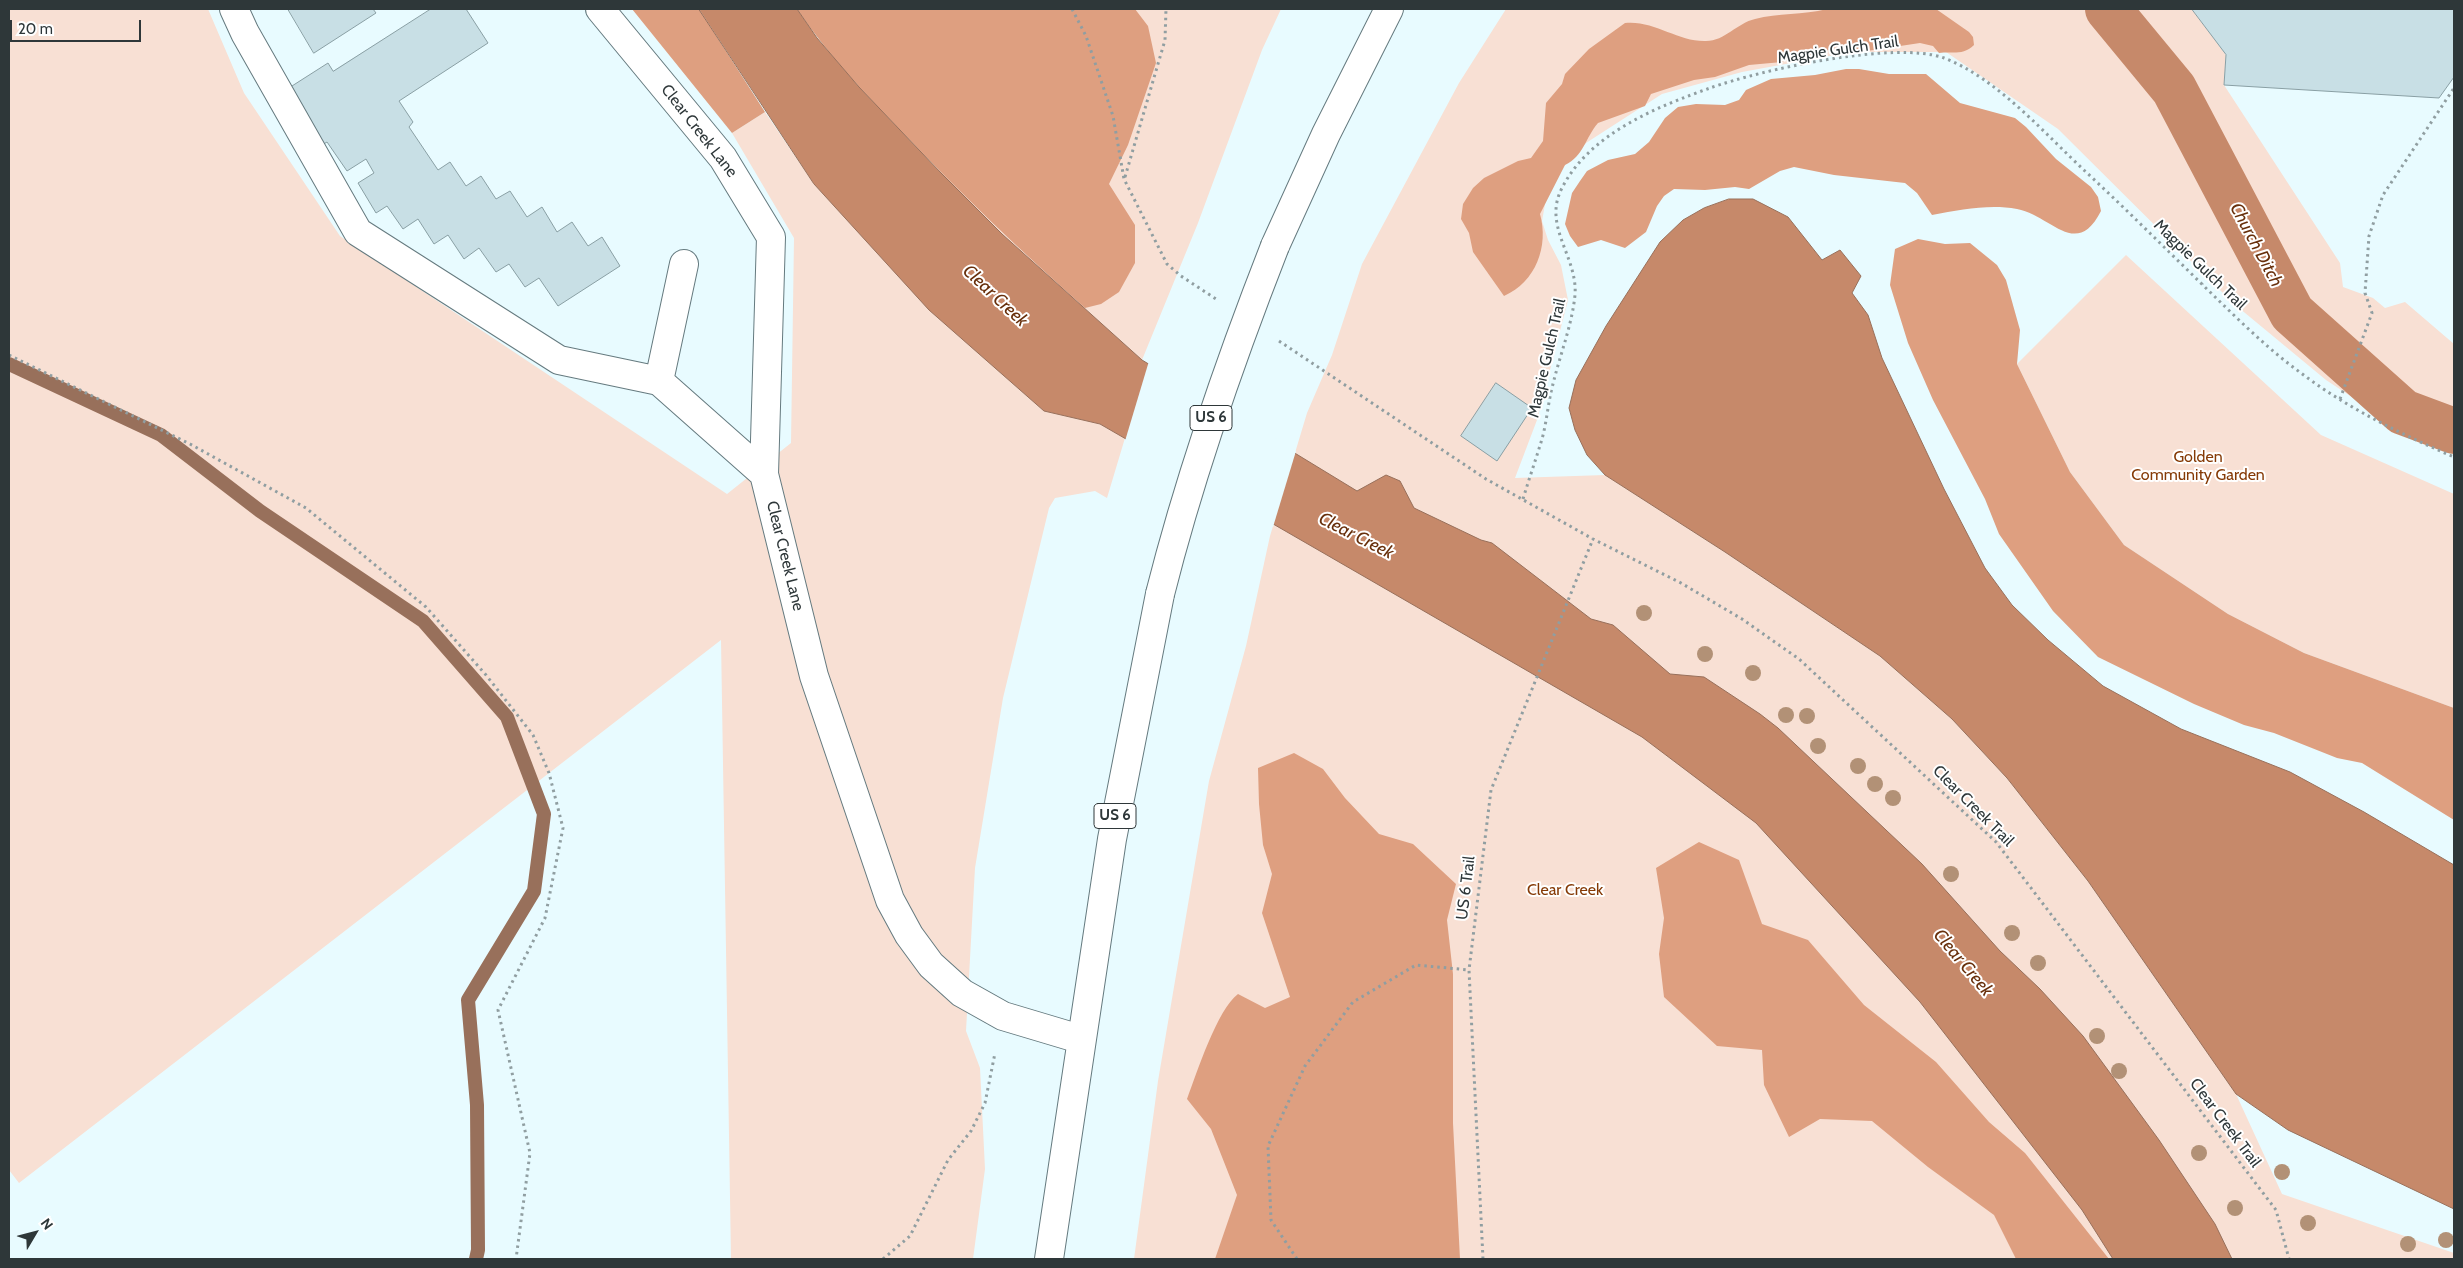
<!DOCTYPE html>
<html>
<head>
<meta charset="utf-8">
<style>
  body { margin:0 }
  #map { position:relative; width:2463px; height:1268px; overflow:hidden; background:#e8fbff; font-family:Cabin,sans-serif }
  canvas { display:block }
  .frame { position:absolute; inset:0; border:10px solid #2e3739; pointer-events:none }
  .north { position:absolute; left:10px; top:1208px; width:50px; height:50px; -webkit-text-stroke:4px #fff; paint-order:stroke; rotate:53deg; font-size:14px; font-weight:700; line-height:20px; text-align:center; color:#2e3739 }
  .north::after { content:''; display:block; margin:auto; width:18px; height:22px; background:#2e3739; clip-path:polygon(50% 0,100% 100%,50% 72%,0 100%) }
  .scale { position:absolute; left:10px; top:20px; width:131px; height:22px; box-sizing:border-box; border:2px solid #2e3739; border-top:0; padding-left:6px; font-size:15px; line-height:18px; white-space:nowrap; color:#2e3739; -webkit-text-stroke:4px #fff; paint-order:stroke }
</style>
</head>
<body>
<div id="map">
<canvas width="2463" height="1268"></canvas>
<div class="frame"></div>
<div class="north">N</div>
<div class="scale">20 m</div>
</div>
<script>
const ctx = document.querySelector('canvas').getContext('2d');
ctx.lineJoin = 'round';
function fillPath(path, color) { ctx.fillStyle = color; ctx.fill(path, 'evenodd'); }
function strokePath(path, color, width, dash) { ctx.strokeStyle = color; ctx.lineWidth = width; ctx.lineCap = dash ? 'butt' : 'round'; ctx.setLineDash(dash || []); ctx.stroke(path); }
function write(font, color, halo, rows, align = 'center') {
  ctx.font = font + ' Cabin,sans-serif'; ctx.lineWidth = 4; ctx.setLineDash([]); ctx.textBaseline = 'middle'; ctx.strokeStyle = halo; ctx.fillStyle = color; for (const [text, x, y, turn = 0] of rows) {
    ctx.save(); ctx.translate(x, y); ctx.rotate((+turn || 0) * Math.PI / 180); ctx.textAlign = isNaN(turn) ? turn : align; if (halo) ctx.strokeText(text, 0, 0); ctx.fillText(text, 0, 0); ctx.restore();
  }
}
fillPath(new Path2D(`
  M9 9H208L244 93 340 236 727 494 791 443 794 238 732 133 765 112 814 184 930 310 1044 411 1100 424 1125 438 1107 498 1095 491 1055 498 1049 508 1003 698 975 868 966 1031 980 1068 985 1169 973 1259H731L721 640 19 1183 9 1170Z
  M797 9H1281L1262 50 1198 223 1142 360 1002 234 941 173Z
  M1506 9H2192L2226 55 2224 85 2340 263 2343 287 2373 298 2385 308 2405 302 2454 344V448L2367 407 2326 380 2233 303 2058 129 1946 52H1851L1742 72 1662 94 1586 143 1549 182 1542 221 1548 240 1561 265 1568 300 1537 420 1515 478 1605 475 1725 552 1880 656 1952 719 2007 778 2088 881 2236 1094 2282 1194 2454 1253V1259H1134L1158 1081 1209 781 1246 646 1270 536 1307 413 1332 355 1362 264 1459 83Z
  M2126 255 2321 435 2454 494V708L2304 653 2228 614 2124 545 2070 472 2017 364Z`), '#f8e0d4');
fillPath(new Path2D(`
  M632 9H699L765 112 732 133Z
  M797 9H1135L1148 26 1156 63 1128 145 1109 184 1135 225V263L1119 292 1101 304 1085 308C1021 251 962 195 903 133 865 94 828 55 797 9Z
  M1827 9H1936L1969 32 1973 37 1974 45C1963 56 1953 51 1939 53L1933 46 1920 43 1867 51 1841 47 1782 62 1749 65 1715 77 1694 80 1651 94 1645 106 1598 123C1585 138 1584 156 1565 165L1540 214C1549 246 1536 282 1504 296L1473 252 1469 233 1461 219 1463 204 1473 188 1484 178 1518 161 1531 158 1543 141 1546 103 1562 84 1565 74 1589 49 1625 23C1654 20 1678 42 1706 41 1725 41 1737 23 1755 19 1778 13 1803 15 1827 9Z
  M1846 69H1859L1889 74H1926L1960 103 2015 118 2026 127 2056 159 2091 187 2098 197 2101 211C2076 260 2051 215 2017 209 1988 204 1961 210 1932 215L1917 193 1905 183 1834 175 1794 167 1780 171 1749 189 1735 187 1705 190 1674 189 1664 196 1657 206 1646 232 1625 248 1601 240 1578 247 1570 236 1565 224 1572 193 1580 181 1587 171 1608 160 1635 154 1649 142 1665 118 1678 107 1696 104 1725 105 1739 100 1746 90 1771 79 1815 75Z
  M1918 239 1945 244 1970 243 1997 265 2006 280 2020 330 2017 364 2070 472 2124 545 2228 614 2304 653 2454 708V820L2362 763 2337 758 2274 733 2244 725 2194 704 2098 657 2053 611 1999 534 1985 499 1933 400 1908 343 1890 285 1895 249Z
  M1294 753 1323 769 1345 798 1379 834 1413 844 1456 884 1447 920 1453 974V1123L1460 1259H1215L1237 1195 1211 1129 1187 1099C1197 1072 1217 1010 1238 994L1265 1008 1290 997 1262 913 1272 874 1263 845 1259 804 1258 768Z
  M1699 842 1739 860 1762 924 1808 940 1864 1005 1936 1062 1989 1122 2025 1153 2109 1259H2016L1994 1215 1928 1167 1872 1121 1820 1119 1789 1137 1764 1085 1762 1050 1717 1046 1664 997 1659 954 1664 918 1656 868Z`), '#de9f80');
const water = new Path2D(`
  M699 9H797L817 38 859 87 941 173 1002 234 1142 360 1357 491 1386 475 1400 481 1414 508 1481 540 1492 543 1591 619 1613 625 1670 674 1704 677 1760 714 1778 728 1922 864 2000 951 2040 989 2083 1036 2159 1140 2215 1224 2232 1259H2113L2082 1210 1920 1002 1756 823 1642 737 1100 424 1044 411 929 310 814 184Z
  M1729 199H1753L1788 217 1822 260 1840 250 1861 276 1852 293 1868 315 1882 358 1944 489 1985 568 2012 605 2048 640 2103 686 2181 729 2290 772 2364 812 2454 865V1209L2288 1130 2236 1094 2088 881 2007 778 1952 719 1880 656 1725 552 1605 475 1587 455 1575 430 1569 408 1576 380 1606 326 1660 242 1683 220 1704 208Z`);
fillPath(water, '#c6896a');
strokePath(water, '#98705b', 1);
fillPath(new Path2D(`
  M1149 361 1296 451 1273 527 1125 441Z`), '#e8fbff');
strokePath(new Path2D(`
  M9 364 161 435 260 511 423 621 507 717 544 814 534 891 468 1000 477 1105 478 1250 476 1259`), '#98705b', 14);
strokePath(new Path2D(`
  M2108 9 2174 89 2292 313 2403 412 2454 431`), '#c6896a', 46);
const building = new Path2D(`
  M288 9H373L376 13 314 53Z
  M431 9H466L488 43 399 101 413 122 409 127 438 170 450 162 466 186 481 176 496 199 510 191 527 217 542 207 557 232 572 222 588 246 602 237 620 266 558 306 539 278 525 287 509 264 496 272 479 248 464 259 448 235 434 244 418 219 403 229 387 206 376 213 358 183 374 173 366 159 347 171 327 142 306 155 270 100 328 63 333 71Z
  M2192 9H2454V77L2439 98 2224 85 2226 55Z
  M1496 383 1532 408 1497 461 1461 436Z`);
fillPath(building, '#c8dfe5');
strokePath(building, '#899fa4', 1);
const minor = new Path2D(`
  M234 9 245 33 358 232 559 360 659 381 764 474
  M600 9 723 158 771 237 764 474 814 676 890 900 909 935 931 965 962 993 1003 1016 1080 1039
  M659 381 684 264`);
const highway = new Path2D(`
  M1275 246 1326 134 1389 9
  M1049 1259 1112 839 1160 594`);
strokePath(minor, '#657a7f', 30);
strokePath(highway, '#657a7f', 30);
strokePath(new Path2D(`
  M1072 9 1086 36 1113 116 1124 179 1167 264 1181 276 1216 299
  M1125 177 1165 40 1166 9
  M1279 341 1486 479 1593 539 1681 583 1742 619 1799 659 1996 842 2276 1210 2289 1259
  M9 355 190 444 306 508 426 607 486 675 533 735 549 773 563 828 545 918 498 1010 530 1153 516 1259
  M2340 399 2372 313 2365 293 2369 236 2383 195 2454 88
  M1523 499C1529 479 1536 459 1542 439 1547 421 1548 402 1553 384 1560 355 1572 325 1575 295 1578 257 1542 226 1562 188 1590 133 1657 107 1710 88 1761 70 1894 40 1944 58 1997 78 2045 134 2086 172 2129 212 2170 253 2212 294 2240 321 2269 350 2301 373 2347 408 2401 434 2454 457
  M883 1259 910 1236 948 1160 971 1131 985 1103 995 1053
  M1297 1259 1271 1220 1268 1146 1305 1066 1353 1002 1416 965 1469 970
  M1483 1259 1469 970 1491 790 1593 539`), '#909ea1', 3, [2.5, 4]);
strokePath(minor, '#fff', 28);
strokePath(highway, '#fff', 28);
const highwayBridge = new Path2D(`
  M1160 594C1190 475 1230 361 1275 246`);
strokePath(highwayBridge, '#657a7f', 30, []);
strokePath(highwayBridge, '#fff', 28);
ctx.fillStyle = '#b29176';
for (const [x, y] of [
  [1644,613],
  [1705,654],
  [1753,673],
  [1786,715],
  [1807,716],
  [1818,746],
  [1858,766],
  [1875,784],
  [1893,798],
  [1951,874],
  [2012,933],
  [2038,963],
  [2097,1036],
  [2119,1071],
  [2199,1153],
  [2282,1172],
  [2235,1208],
  [2308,1223],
  [2446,1240],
  [2408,1244]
]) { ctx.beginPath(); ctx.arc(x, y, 8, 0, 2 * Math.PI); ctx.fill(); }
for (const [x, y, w] of [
  [1211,418,42],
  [1115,816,42]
]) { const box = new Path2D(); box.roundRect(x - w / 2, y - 12.5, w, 25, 4); ctx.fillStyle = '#fff'; ctx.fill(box); strokePath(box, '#2e3739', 1); }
write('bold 15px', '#2e3739', null, [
  ["US 6",1211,418],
  ["US 6",1115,816]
]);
write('16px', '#2e3739', '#fff', [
  ["Magpie Gulch Trail",1838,50,-8],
  ["Clear Creek Lane",699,131,52],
  ["Magpie Gulch Trail",2200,265,44],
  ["Magpie Gulch Trail",1547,358,-77],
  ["Clear Creek Lane",785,556,76],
  ["Clear Creek Trail",1973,806,45],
  ["US 6 Trail",1466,888,-83],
  ["Clear Creek Trail",2225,1123,53]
]);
write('16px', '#853a06', '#fff', [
  ["Golden",2198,457],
  ["Community Garden",2198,475],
  ["Clear Creek",1565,890]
]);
write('italic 18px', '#682f0b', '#fff', [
  ["Church Ditch",2256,245,62],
  ["Clear Creek",995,296,43],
  ["Clear Creek",1356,536,27],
  ["Clear Creek",1963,963,50]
]);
</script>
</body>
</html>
